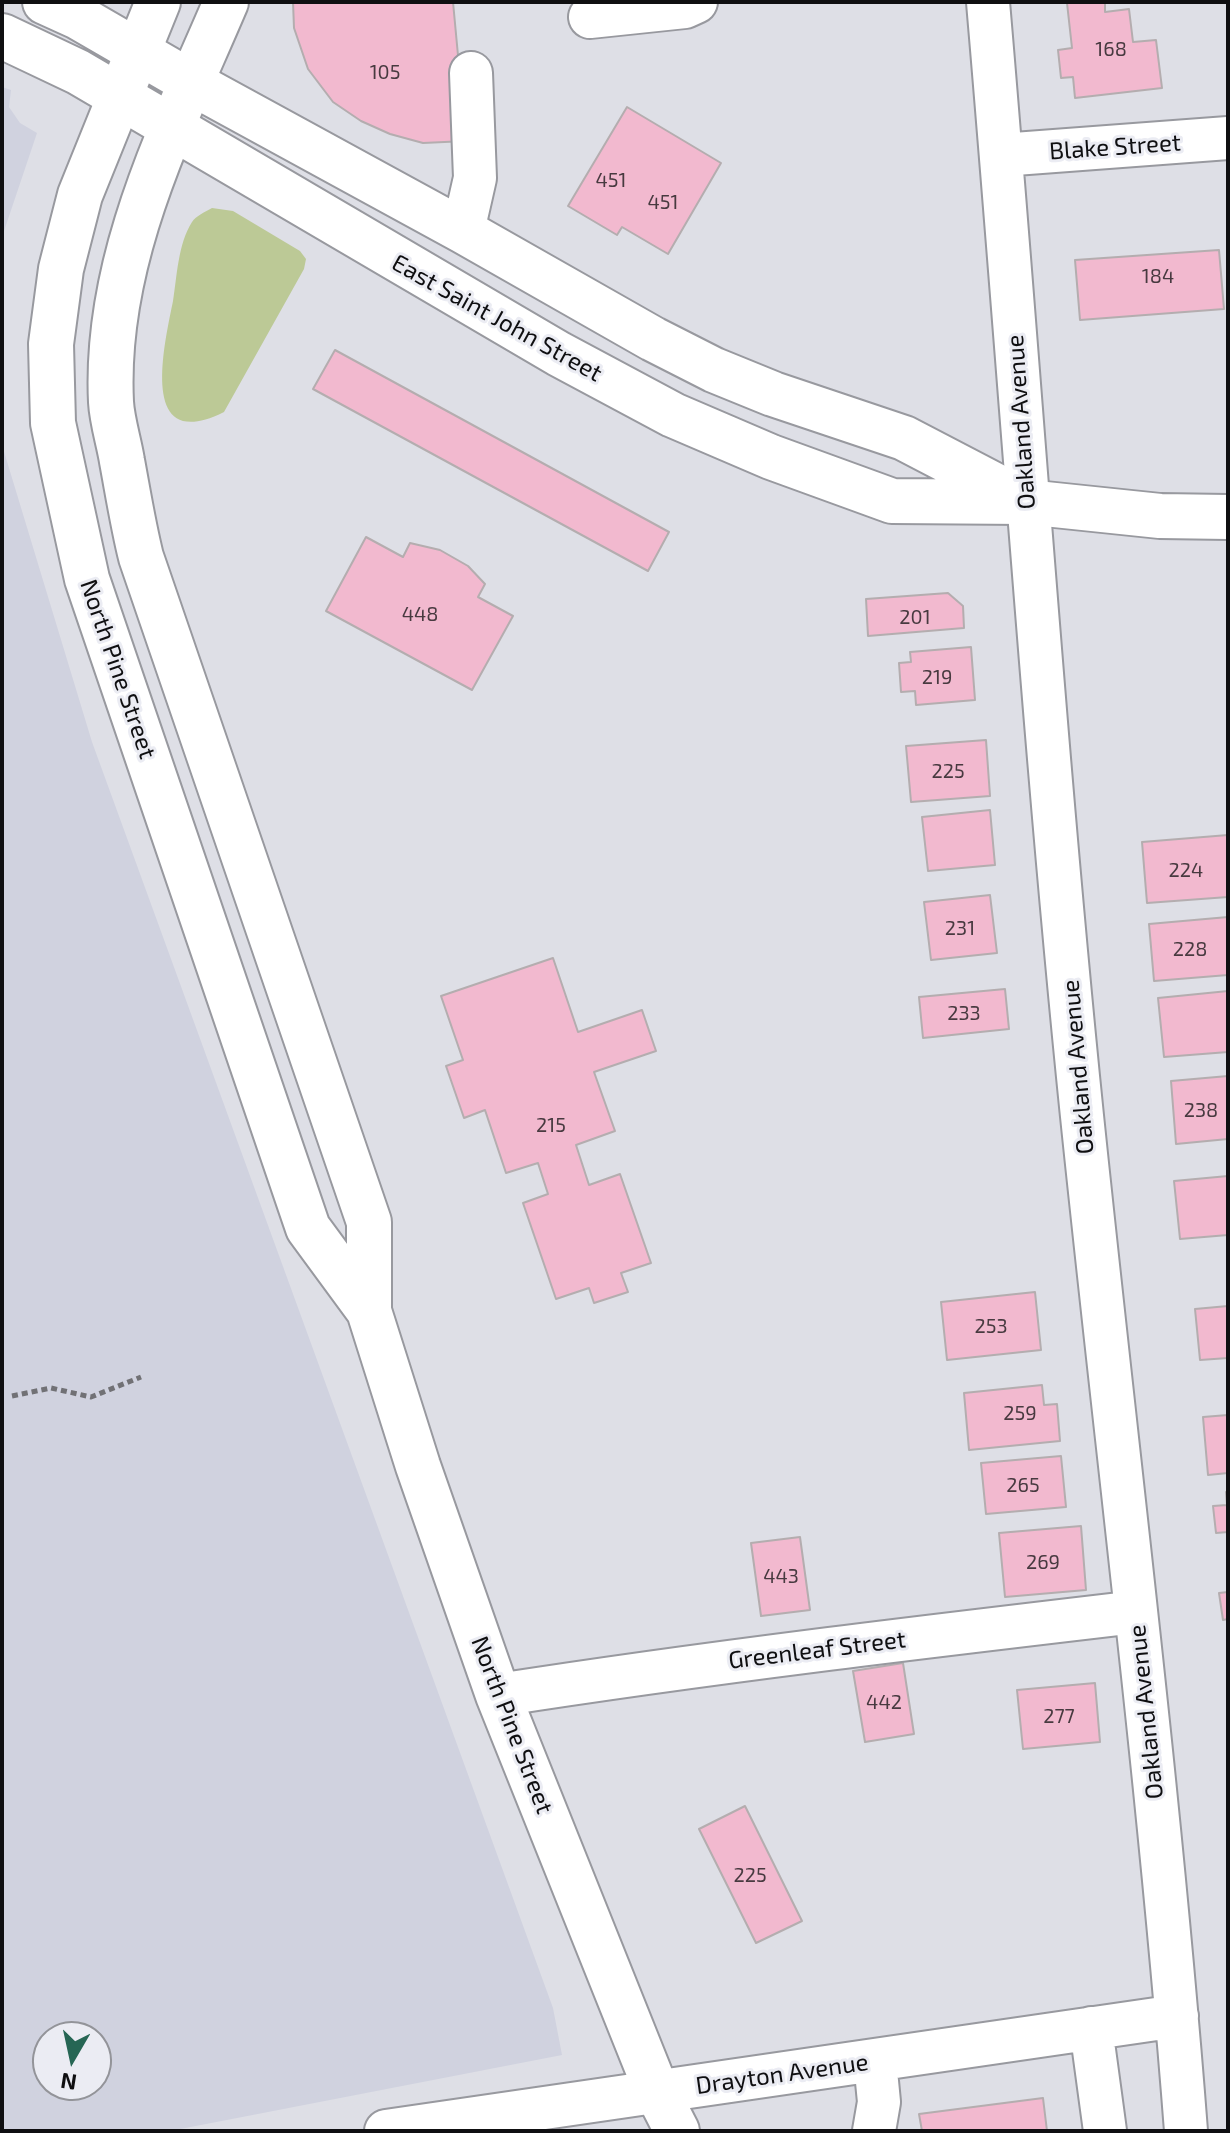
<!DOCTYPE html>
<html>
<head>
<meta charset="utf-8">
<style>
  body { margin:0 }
  #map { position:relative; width:1230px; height:2133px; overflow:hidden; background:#dedfe6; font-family:"Exo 2",sans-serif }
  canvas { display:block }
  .frame { position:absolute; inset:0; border:4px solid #0f0f11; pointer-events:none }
  .north { position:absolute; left:32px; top:2021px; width:80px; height:80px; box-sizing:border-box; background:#ebecf3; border:2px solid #939499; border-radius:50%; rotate:189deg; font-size:22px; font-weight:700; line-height:32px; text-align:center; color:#0f0f11 }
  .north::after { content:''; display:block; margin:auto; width:28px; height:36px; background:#266654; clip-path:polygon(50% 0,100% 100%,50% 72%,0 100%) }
</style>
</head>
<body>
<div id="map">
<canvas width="1230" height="2133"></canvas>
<div class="frame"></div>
<div class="north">N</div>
</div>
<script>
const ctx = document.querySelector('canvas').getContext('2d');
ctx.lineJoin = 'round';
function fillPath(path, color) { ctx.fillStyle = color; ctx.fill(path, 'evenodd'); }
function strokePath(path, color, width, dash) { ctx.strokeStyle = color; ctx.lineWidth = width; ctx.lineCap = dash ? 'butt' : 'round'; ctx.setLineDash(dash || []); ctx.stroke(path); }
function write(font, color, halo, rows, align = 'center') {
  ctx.font = font + ' "Exo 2",sans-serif'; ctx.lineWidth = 6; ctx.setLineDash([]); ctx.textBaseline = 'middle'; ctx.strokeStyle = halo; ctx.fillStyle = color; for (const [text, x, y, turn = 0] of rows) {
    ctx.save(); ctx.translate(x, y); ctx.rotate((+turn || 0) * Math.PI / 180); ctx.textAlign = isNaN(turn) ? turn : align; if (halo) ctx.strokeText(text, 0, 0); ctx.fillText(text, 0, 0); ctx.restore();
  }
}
fillPath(new Path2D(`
  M2 87 11 90 9 107 20 123 37 133 2 237V249Z
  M2 445 92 742 553 2008 562 2055 170 2131H2ZM48 2037H96V2085H48Z`), '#d0d2df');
fillPath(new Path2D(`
  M212 208 233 211 300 251 306 259 304 269 224 412C138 455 164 346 173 301 177 276 178 244 192 222 196 216 205 212 212 208Z`), '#bcc996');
const building = new Path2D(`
  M293 2H453L466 141 423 143 390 134 361 121 333 102 308 69 294 28Z
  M1105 2V12L1129 9 1133 42 1156 40 1162 88 1075 98 1073 77 1061 78 1058 50 1072 48 1067 3Z
  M627 107 721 163 668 254 622 227 617 235 568 206Z
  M1219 250 1224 309 1080 320 1075 260Z
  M335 350 669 532 648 571 313 389Z
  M366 537 403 557 410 543 440 550 468 566 485 584 478 597 513 616 472 690 326 611Z
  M948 593 963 606 964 628 868 636 866 599Z
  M971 647 975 700 916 705 915 691 901 692 899 663 911 662 910 652Z
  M986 740 990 796 911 802 906 746Z
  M990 810 995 865 928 871 922 817Z
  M1228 835V897L1147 903 1142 842Z
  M990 895 997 953 931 960 924 902Z
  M1228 917V975L1154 981 1149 924Z
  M553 958 578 1032 642 1010 656 1051 594 1072 615 1131 576 1145 589 1185 620 1174 651 1263 621 1273 628 1292 594 1303 589 1288 556 1299 523 1203 548 1194 538 1163 506 1173 485 1110 464 1118 446 1066 463 1060 441 996Z
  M1005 989 1009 1029 923 1038 919 997Z
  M1228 991V1052L1164 1057 1158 998Z
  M1228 1076V1139L1176 1144 1171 1081Z
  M1228 1176V1235L1180 1239 1174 1181Z
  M1035 1292 1041 1350 947 1360 941 1302Z
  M1228 1306V1358L1200 1360 1195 1309Z
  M1042 1385 1044 1405 1057 1404 1060 1441 969 1450 964 1393Z
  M1228 1415V1473L1208 1475 1203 1417Z
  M1061 1456 1066 1507 986 1514 981 1463Z
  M1226 1492H1228V1535V1532L1216 1533 1213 1506 1227 1505Z
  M1081 1526 1086 1590 1005 1597 999 1533Z
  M800 1537 810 1610 761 1616 751 1543Z
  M1228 1592V1619L1223 1620 1219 1593Z
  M903 1663 914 1734 865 1742 853 1671Z
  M1095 1683 1100 1742 1023 1749 1017 1690Z
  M745 1806 802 1921 756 1943 699 1829Z
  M1043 2098 1047 2131H922L919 2114Z`);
fillPath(building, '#f2b9cf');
strokePath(building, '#b4adaf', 2);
const minor = new Path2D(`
  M988 2C1020 373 1044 745 1082 1116 1117 1454 1160 1792 1186 2131
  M590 17 685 7 696 2
  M1001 155 1228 138
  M463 231 475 178 471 73
  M498 1695C710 1662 923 1637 1136 1612
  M1091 2028 1105 2131
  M386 2131 1177 2016
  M874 2131 879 2102 875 2061`);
const major = new Path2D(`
  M45 2 78 17 192 83 463 231 653 339 714 370 773 394 904 438 1021 499
  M2 36 78 72 559 354 673 415 771 457 892 501 1026 502 1160 516 1228 517`);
const highway = new Path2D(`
  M158 2 80 195 61 269 51 344 53 423 87 579 308 1228 369 1311
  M226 2C172 129 104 259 111 402 112 421 119 442 122 461 128 493 133 525 141 557L369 1222V1311L418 1466 498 1695 657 2092 677 2131`);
strokePath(minor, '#98999f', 46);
strokePath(major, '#98999f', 48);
strokePath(highway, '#98999f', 48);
strokePath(new Path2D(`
  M12 1396 51 1388 91 1397 141 1377`), '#717175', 5, [6, 4]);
strokePath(minor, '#fff', 42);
strokePath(major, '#fff', 44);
strokePath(highway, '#fff', 44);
write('20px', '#483a40', null, [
  ["168",1111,49],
  ["105",385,72],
  ["451",611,180],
  ["451",663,202],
  ["184",1158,276],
  ["448",420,614],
  ["201",915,617],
  ["219",937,677],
  ["225",948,771],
  ["224",1186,870],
  ["231",960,928],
  ["228",1190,949],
  ["233",964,1013],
  ["238",1201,1110],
  ["215",551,1125],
  ["253",991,1326],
  ["259",1020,1413],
  ["265",1023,1485],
  ["269",1043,1562],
  ["443",781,1576],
  ["442",884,1702],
  ["277",1059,1716],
  ["225",750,1875]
]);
write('24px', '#0f0f11', '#ebecf3', [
  ["Blake Street",1115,147,-4],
  ["East Saint John Street",497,318,29],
  ["Oakland Avenue",1021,422,-94],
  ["North Pine Street",118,669,71],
  ["Oakland Avenue",1078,1067,-95],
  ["Greenleaf Street",817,1650,-7],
  ["Oakland Avenue",1146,1712,-96],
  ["North Pine Street",512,1725,69],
  ["Drayton Avenue",782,2074,-8]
]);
</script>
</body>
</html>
